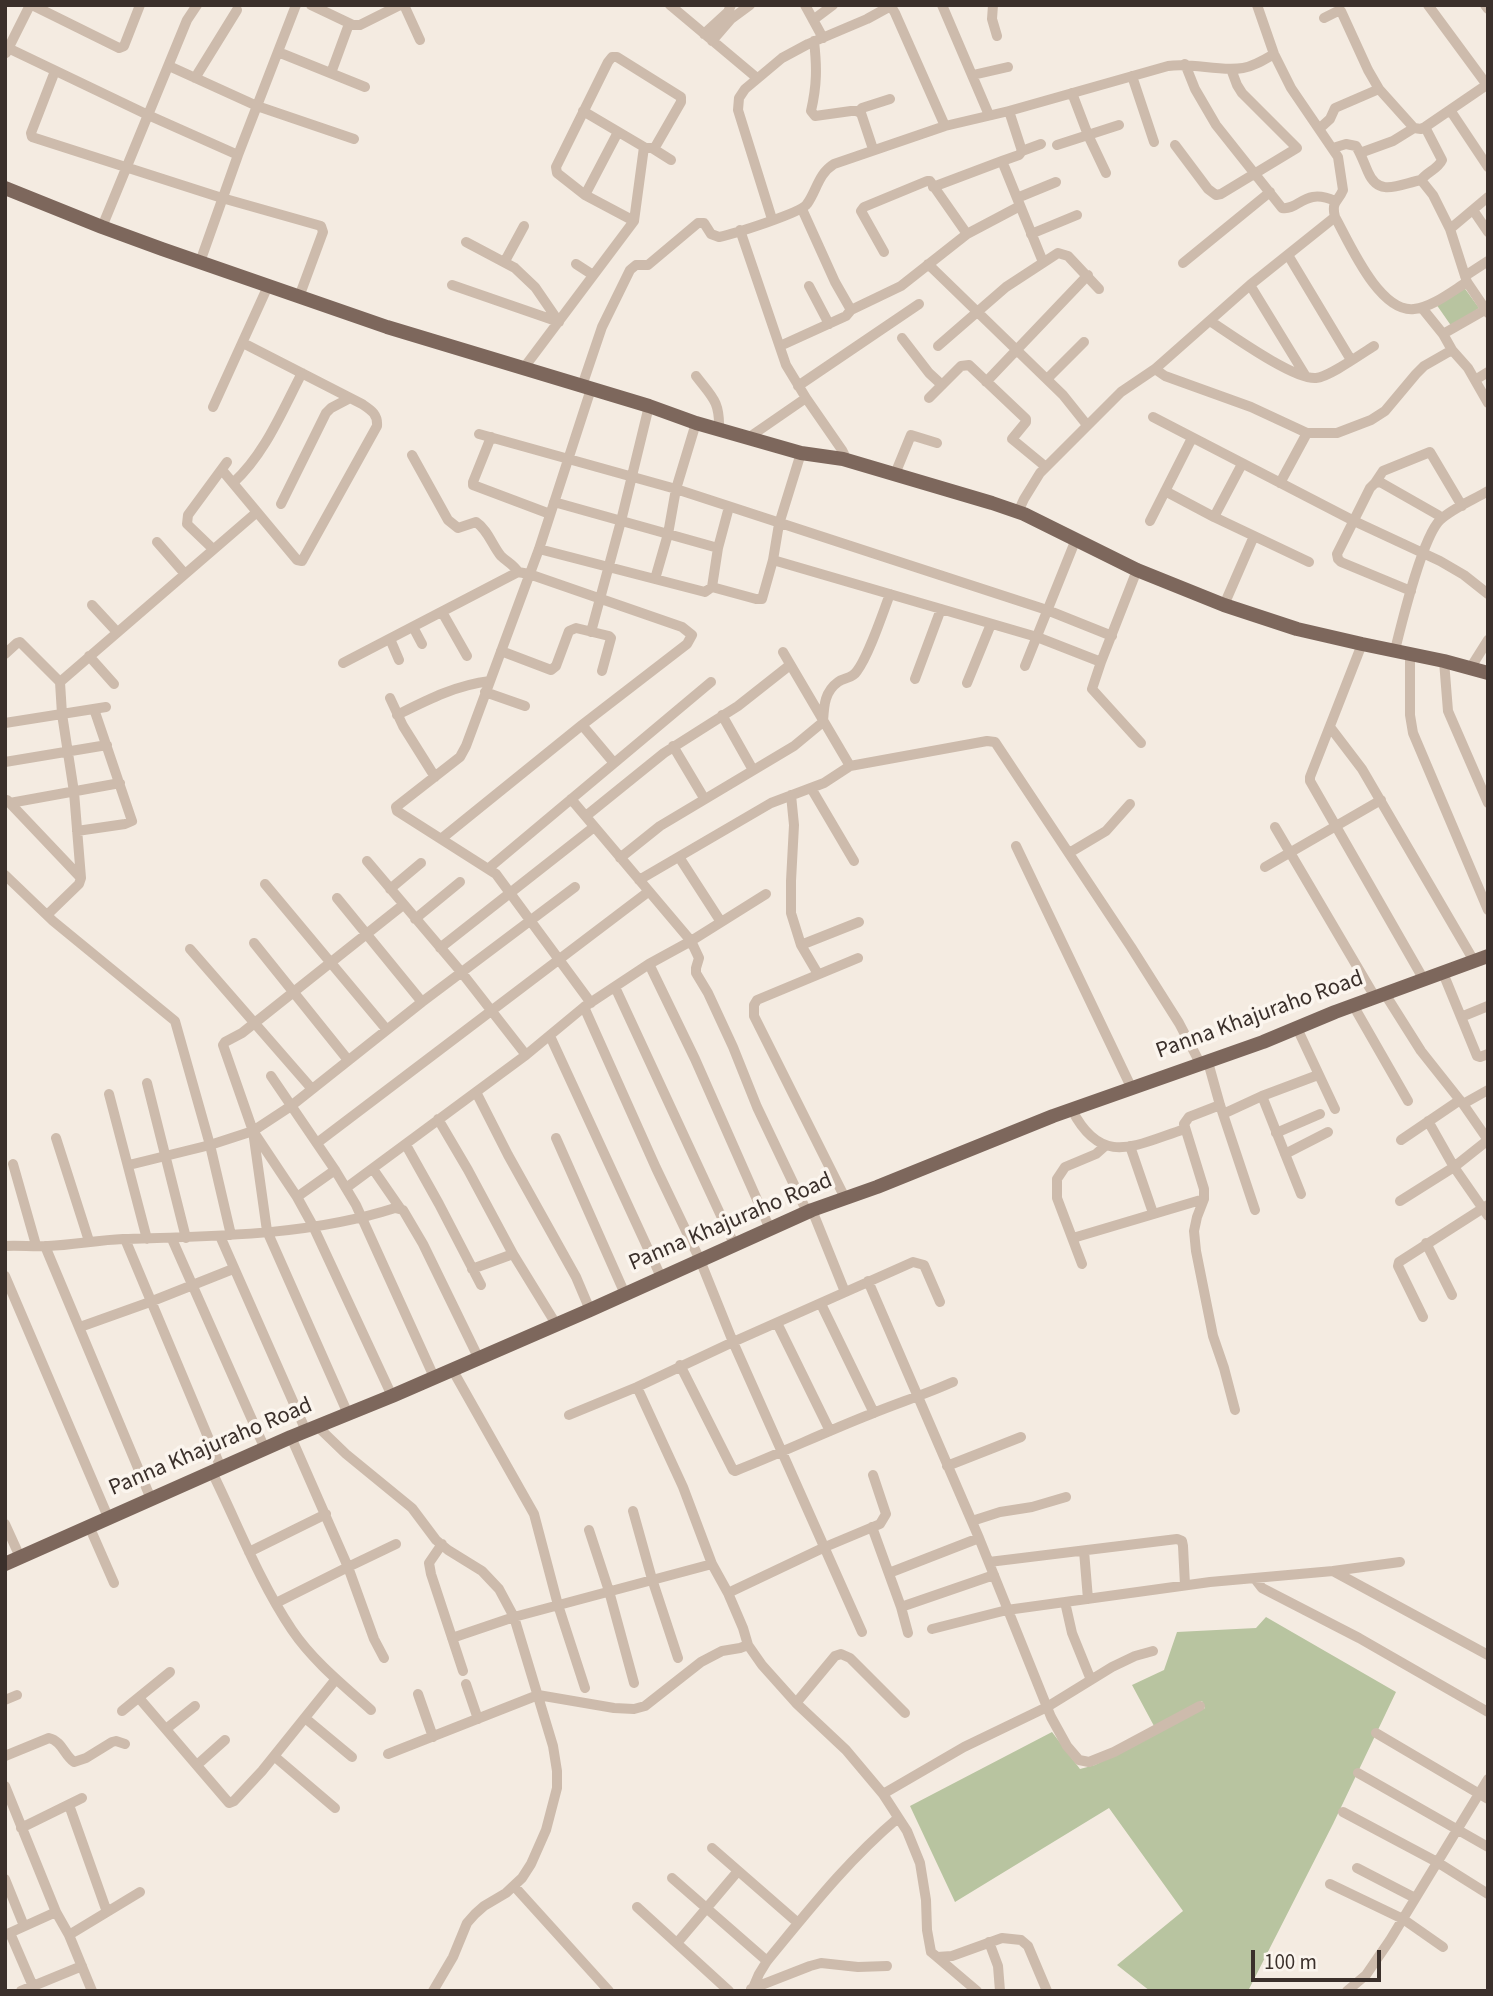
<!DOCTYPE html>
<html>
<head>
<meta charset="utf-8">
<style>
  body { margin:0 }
  #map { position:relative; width:1493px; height:1996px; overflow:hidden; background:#f4ebe1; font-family:"Source Sans 3",sans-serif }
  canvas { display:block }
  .frame { position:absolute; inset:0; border:7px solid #3b302b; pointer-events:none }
  .scale { position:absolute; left:1251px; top:1950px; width:130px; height:32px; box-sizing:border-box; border:4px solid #3b302b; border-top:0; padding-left:9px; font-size:21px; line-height:24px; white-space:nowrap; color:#3b302b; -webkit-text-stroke:5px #fbf5ee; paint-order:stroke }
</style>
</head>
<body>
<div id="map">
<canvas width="1493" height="1996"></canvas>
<div class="frame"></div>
<div class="scale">100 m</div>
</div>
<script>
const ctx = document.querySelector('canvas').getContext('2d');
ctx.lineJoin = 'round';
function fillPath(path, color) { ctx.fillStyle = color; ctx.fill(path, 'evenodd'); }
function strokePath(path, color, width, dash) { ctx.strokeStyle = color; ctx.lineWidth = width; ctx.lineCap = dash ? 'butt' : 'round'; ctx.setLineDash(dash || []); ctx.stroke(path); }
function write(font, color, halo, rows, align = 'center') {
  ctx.font = font + ' "Source Sans 3",sans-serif'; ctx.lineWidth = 7; ctx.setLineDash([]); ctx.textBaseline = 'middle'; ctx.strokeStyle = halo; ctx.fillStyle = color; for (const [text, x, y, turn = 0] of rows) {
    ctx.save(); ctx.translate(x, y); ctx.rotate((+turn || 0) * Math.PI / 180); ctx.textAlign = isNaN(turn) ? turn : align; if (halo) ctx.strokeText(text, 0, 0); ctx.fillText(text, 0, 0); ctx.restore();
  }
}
fillPath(new Path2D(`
  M1463 286 1479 308 1452 327 1436 304Z
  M1266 1617 1396 1692 1333 1824 1248 1991H1150L1117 1965 1183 1911 1109 1808 955 1902 910 1806 1052 1732 1080 1769 1095 1765 1205 1708 1202 1701 1154 1726 1132 1685 1164 1670 1177 1632 1256 1628Z`), '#b8c4a0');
strokePath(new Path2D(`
  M32 5 119 48 124 46 140 5
  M311 5 353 25H360L400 5
  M404 5 420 40
  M670 5 757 78
  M805 5 823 38
  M942 5 989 115
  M993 5 992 19 997 36
  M1257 5 1274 54 1291 88 1338 157 1343 190C1338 202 1331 201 1335 217 1349 242 1379 313 1414 309 1432 307 1451 292 1467 282
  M1428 5 1487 85
  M1485 5 1488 9
  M1324 18 1336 12 1341 11 1368 70 1379 89 1414 128 1421 129 1425 127 1488 84
  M813 20 833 5
  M704 34 728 12 731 5
  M712 41 731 19 750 5
  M814 41C817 67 817 85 811 111L815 116 851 111H857L861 113 873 149
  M8 48 148 115 238 155
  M278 52 365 87
  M6 53 30 5
  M1185 64 1195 89 1216 125 1282 208C1299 211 1304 187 1335 201
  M169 66 257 106 354 139
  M55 71 31 133 32 137 222 198 321 226 323 232 299 297
  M331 73 349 24
  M973 75 1008 67
  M1132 76 1154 142
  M195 78 237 10
  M1072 93 1088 135 1106 173
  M1450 110 1488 167
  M858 112 862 108 890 99
  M1319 129 1330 119 1335 108 1379 89
  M1057 145 1119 125
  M1175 145 1208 189 1216 195 1221 194 1297 148 1242 93 1237 85 1231 69
  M647 148H652L671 160
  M1333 148 1346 144 1356 146C1361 154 1364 163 1368 172 1379 198 1400 184 1421 180L1433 195 1450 229 1467 282 1488 313
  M1022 151 1041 144
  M1360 153 1393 141 1414 128
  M1002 161 1043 262
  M1421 180C1427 172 1438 169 1442 160L1425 127
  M933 187 1002 161 1019 155 1022 151 1009 111
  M585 195 618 132
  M1017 198 1056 182
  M802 209 835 282 851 310 901 286 967 234 1020 206
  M1473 210 1488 232
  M772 219 738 110 739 98 745 89 782 58 808 44 867 19 887 8H892L895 13 945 126
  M634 221 585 195 557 173 556 167 608 62 612 57H617L681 97V102L654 149
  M102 227 187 20 197 5
  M1450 229 1488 197
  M740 230 786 365 806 398 842 450 844 454 843 459
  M1031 234 1077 215
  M884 252 861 211 864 207 927 181H930L967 234
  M1288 255 1351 360
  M505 261 524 226
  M200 262 238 155 296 5
  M1183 263 1270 192
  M576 264 593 275
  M928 264 1063 395 1087 425
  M1465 276 1488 261
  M452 285 559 322 535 287 515 268 466 242
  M1250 285 1305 375
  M809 286 829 324
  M1422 308 1443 334 1452 350 1468 368 1488 403
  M1210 321C1230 334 1294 380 1316 378 1329 377 1361 354 1374 346
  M1443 334 1485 310
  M902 338 929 373 942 385
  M780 346 846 316 851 310
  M938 346 1006 287 1058 253 1068 256 1099 289
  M523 369 634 221 644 147 583 111
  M1155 369 1165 376 1251 407 1307 433H1337L1371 420 1385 411 1416 374 1424 366 1452 350
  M696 376C712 397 720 401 719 429
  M1047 379 1084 342
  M1475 380 1488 372
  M986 382 1088 275
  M582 386 602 327 630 270 636 265H648L698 223H704L711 234 719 237C733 234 801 213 807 204 817 190 818 174 834 164L945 126 1009 111 1168 66C1193 62 1218 72 1243 68 1254 66 1264 60 1274 54
  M798 386 919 304
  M929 398 961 366 969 365 1026 419V422L1012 439 1046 467
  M213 407 268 286
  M1153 417 1354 521 1440 561 1464 575 1488 594
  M479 434 676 489 1047 610 1112 636
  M491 437 473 482V485L550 514
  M748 438 806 398
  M412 455 448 520 458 528 476 522C488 530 492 545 501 556 507 562 514 565 518 572
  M222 470 297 560 302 561 377 426C378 414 371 410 362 404L243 343
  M895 474 911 435 937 443
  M233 483C265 454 282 411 302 373
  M1280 483 1307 433
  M1375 483 1383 471 1430 452 1462 506
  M1165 491 1214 517 1309 562
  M554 502 718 548
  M281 504 326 413 331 408 350 398
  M1018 512 1024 499 1040 473 1121 392 1155 369 1250 285 1335 217
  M1214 517 1242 464
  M1150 521 1192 438
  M157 542 185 574
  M213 549 187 524 188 515 227 462
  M539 549 705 592 712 587 718 548 729 507
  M773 560 1037 637 1101 662 1137 570
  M655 579 668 534 676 489 696 423
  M712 587 756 599H762L773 560 779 524 801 453
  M1411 591 1341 562 1338 559 1337 554 1370 488 1375 483 1380 482 1438 515 1441 518
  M92 605 117 632
  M1224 605 1254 536
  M442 612 467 656
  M413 627 422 644
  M591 632 621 521 649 406
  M390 639 399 660
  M1362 644 1310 777V781L1424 980
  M1395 650C1402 622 1422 538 1440 520 1453 508 1473 500 1488 491
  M501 651 551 670 556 666 569 631 576 628 609 636 611 638 602 671
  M783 652 850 766 987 741 995 742 1131 947 1179 1023 1201 1065
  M1410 653V715L1413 733 1488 910
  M5 654 17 643 20 642 60 682
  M89 656 114 684
  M1444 661 1448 711 1488 803
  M1101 662 1092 689 1141 743
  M343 663 518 572 529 574 682 627 692 635 687 644 582 725 441 839
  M1025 666 1076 539
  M1471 667 1488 640
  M915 679 941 609
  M967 683 991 624
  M485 692 525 706
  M390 698 403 726 435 777
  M397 715C427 700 456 685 490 681
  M722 715 753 770
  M5 723 106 707
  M582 725 614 763
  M1330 727 1362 769 1474 961
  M673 746 704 798
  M5 762 107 745
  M811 788 854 861
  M791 795 794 825 791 881V913L801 945 818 974
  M571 799 691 941 699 958 696 968V973L708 993 733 1047 757 1107 807 1212
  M7 800 81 878
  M10 803 120 783
  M586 816 664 753 738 706 790 665
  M1275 827 1375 997
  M77 831 125 824 132 821 94 709
  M1016 846 1132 1089
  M1069 853 1106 831 1130 804
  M679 857 721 922
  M620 858 660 826 794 746 823 722C824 707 824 692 838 682 845 677 852 679 857 671 869 655 882 615 890 594
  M367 861 462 973 526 1055
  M1265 867 1381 800
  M489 868 711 682
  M5 875 53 921 175 1021 210 1145 231 1235
  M639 880 771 803 824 783 850 766
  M265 884 387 1030
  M390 889 421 863
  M337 898 422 1002
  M47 915 79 884 81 878 74 792 62 714 60 682 257 512
  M415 919 460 882
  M254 943 348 1060
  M801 945 859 922
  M440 948 594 827
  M190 949 312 1089
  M649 964 695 1059 770 1229
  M1443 973 1477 1056 1480 1057 1488 1054
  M615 987 735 1246
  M1385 994 1421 1051 1463 1104 1488 1140 1454 1167 1488 1216
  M591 1003 496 874 397 811 396 807 460 757 466 746 539 549 591 389
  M1353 1005 1408 1101
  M1461 1017 1488 1006
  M1297 1028 1335 1109
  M550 1036 661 1277
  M1208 1062 1220 1105 1255 1210
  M271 1076 335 1170 356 1205 434 1377
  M147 1083 186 1238
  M476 1092 508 1155 576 1277 590 1310
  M109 1094 147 1239
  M1262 1096 1301 1194
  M1463 1104 1488 1090
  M1220 1105 1189 1117 1184 1124 1204 1189V1199L1197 1217 1194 1231 1196 1251 1213 1336 1224 1368 1235 1410
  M1072 1110C1102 1168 1135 1145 1185 1129
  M1223 1114 1262 1096 1318 1075
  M438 1119 468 1170 513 1254 556 1324
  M253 1131 291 1106 422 1002 575 887
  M1276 1133 1320 1114
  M56 1138 89 1241
  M556 1138 625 1294
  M1401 1140 1460 1100
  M317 1143 648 892
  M406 1145 439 1204 481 1285
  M1130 1146 1153 1213
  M1285 1154 1328 1132
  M13 1164 36 1245
  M129 1165 210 1145 253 1131 297 1197 313 1226 392 1396
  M373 1169 400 1208
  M346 1188 526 1055 584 1007 649 964 691 941 766 894
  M297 1197 335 1170
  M845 1198 754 1016V1005L757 1000 858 958
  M1400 1201 1454 1167 1428 1121
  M812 1210 845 1292
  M220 1236 306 1431
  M1073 1238 1204 1199
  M125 1239 221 1468
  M172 1239 265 1449
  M1426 1243 1452 1295
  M5 1246C19 1245 34 1247 48 1246 73 1245 98 1240 123 1239 213 1236 308 1236 395 1208L403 1210 423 1244 478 1357
  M45 1246 151 1499
  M1082 1264 1057 1198V1179L1065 1167 1096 1154 1105 1146
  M472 1269 513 1254
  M5 1276 108 1517
  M868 1281 979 1538 1051 1717 1067 1746 1079 1760 1089 1762 1114 1752 1200 1706
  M821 1304 874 1413
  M1423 1317 1398 1266 1399 1262 1488 1205
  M777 1323 830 1431
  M80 1327 150 1302 233 1269
  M680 1365 733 1470 735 1471C781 1453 825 1432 871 1414 898 1403 926 1394 953 1382
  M452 1369 534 1514 558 1605 585 1688
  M637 1387 683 1487 712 1564 728 1593 743 1628 748 1645 762 1665 796 1703 846 1750 883 1794 907 1831 920 1863 926 1900 927 1930 931 1952 937 1957 952 1956 1002 1938 1021 1940 1028 1946 1047 1991
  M348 1414 267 1231 253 1131 223 1045 225 1042 242 1033 403 905
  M569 1415 637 1387 733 1342 700 1260 656 1168 584 1007
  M317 1426 346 1454 412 1508 436 1540 448 1550 482 1571 499 1589 514 1617 553 1746 557 1771V1788L546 1830 531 1864 522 1878 506 1893 484 1906 475 1914 467 1923 453 1957 433 1991
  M291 1437 348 1567 396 1544
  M947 1466 1021 1437
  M212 1472C238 1525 259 1581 292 1630 313 1661 343 1685 371 1710
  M633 1511 652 1579 678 1658
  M972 1521 1000 1512 1032 1507 1066 1497
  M5 1524 20 1557
  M89 1526 114 1583
  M872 1527 901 1607 908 1633
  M589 1530 609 1591 634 1683
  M442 1544 429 1563 431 1574 463 1671
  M1084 1551 1088 1599
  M249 1552 326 1514
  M989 1562 1177 1539 1182 1541 1183 1546 1185 1585
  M1333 1571 1400 1562
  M889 1573 979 1538
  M1255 1579 1262 1588 1359 1638 1488 1712
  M728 1593 825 1547 880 1524 886 1514 873 1475
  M1065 1602 1072 1633 1091 1680
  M276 1603 348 1567 374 1639 384 1658
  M901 1607 994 1575
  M932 1629 1007 1610 1210 1582 1333 1571 1488 1655
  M862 1632 733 1342 913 1262 924 1265 940 1302
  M452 1638 514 1617 712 1564
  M466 1684 478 1719
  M418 1694 433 1737
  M139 1698 229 1803 234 1801 262 1771 336 1679
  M5 1700 17 1695
  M796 1703 835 1656 841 1654 850 1658 905 1713
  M122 1711 170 1672
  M305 1718 352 1757
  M166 1729 195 1706
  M1376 1733 1488 1799
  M388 1754 538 1695 614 1708 634 1709 645 1706 701 1662 722 1651 740 1648 748 1645
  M5 1756 49 1738C62 1741 64 1755 74 1762L86 1758 112 1742 116 1741 125 1744
  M274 1756 335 1808
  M197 1765 225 1740
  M1358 1773 1488 1847
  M5 1786 56 1912 69 1935 92 1991
  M883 1794 964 1747 1047 1707 1112 1667 1135 1656 1153 1651
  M69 1805 107 1912
  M1343 1812 1437 1862 1488 1894
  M21 1828 82 1798
  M712 1848 798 1923
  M1357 1868 1415 1898
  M672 1878 767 1961
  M5 1879 24 1926
  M1330 1884 1403 1919 1443 1947
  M514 1886 609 1991
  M637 1907 729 1991
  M10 1933 35 1991
  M5 1935 56 1912
  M69 1935 140 1892
  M989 1942 998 1966 1000 1991
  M677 1943 738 1871
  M937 1957 977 1991
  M753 1988 759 1974 767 1961C809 1910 848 1860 898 1818
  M751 1989 810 1966 821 1963 858 1967 887 1966
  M21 1991 82 1966
  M1347 1991 1366 1975 1390 1940 1488 1779`), '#cdbbac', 10);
strokePath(new Path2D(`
  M5 188 102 227 162 249 387 327 649 406 696 423 801 453 843 459 992 503 1024 514 1137 570 1224 605 1297 629 1362 644 1444 661 1488 673
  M5 1564 291 1437 392 1396 590 1310 812 1210 877 1187 1053 1116 1263 1042 1335 1012 1488 956`), '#7d675c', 14);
write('23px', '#3b302b', '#fbf5ee', [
  ["Panna Khajuraho Road",1260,1016,-20],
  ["Panna Khajuraho Road",731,1223,-23],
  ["Panna Khajuraho Road",211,1448,-23]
]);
</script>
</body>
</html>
